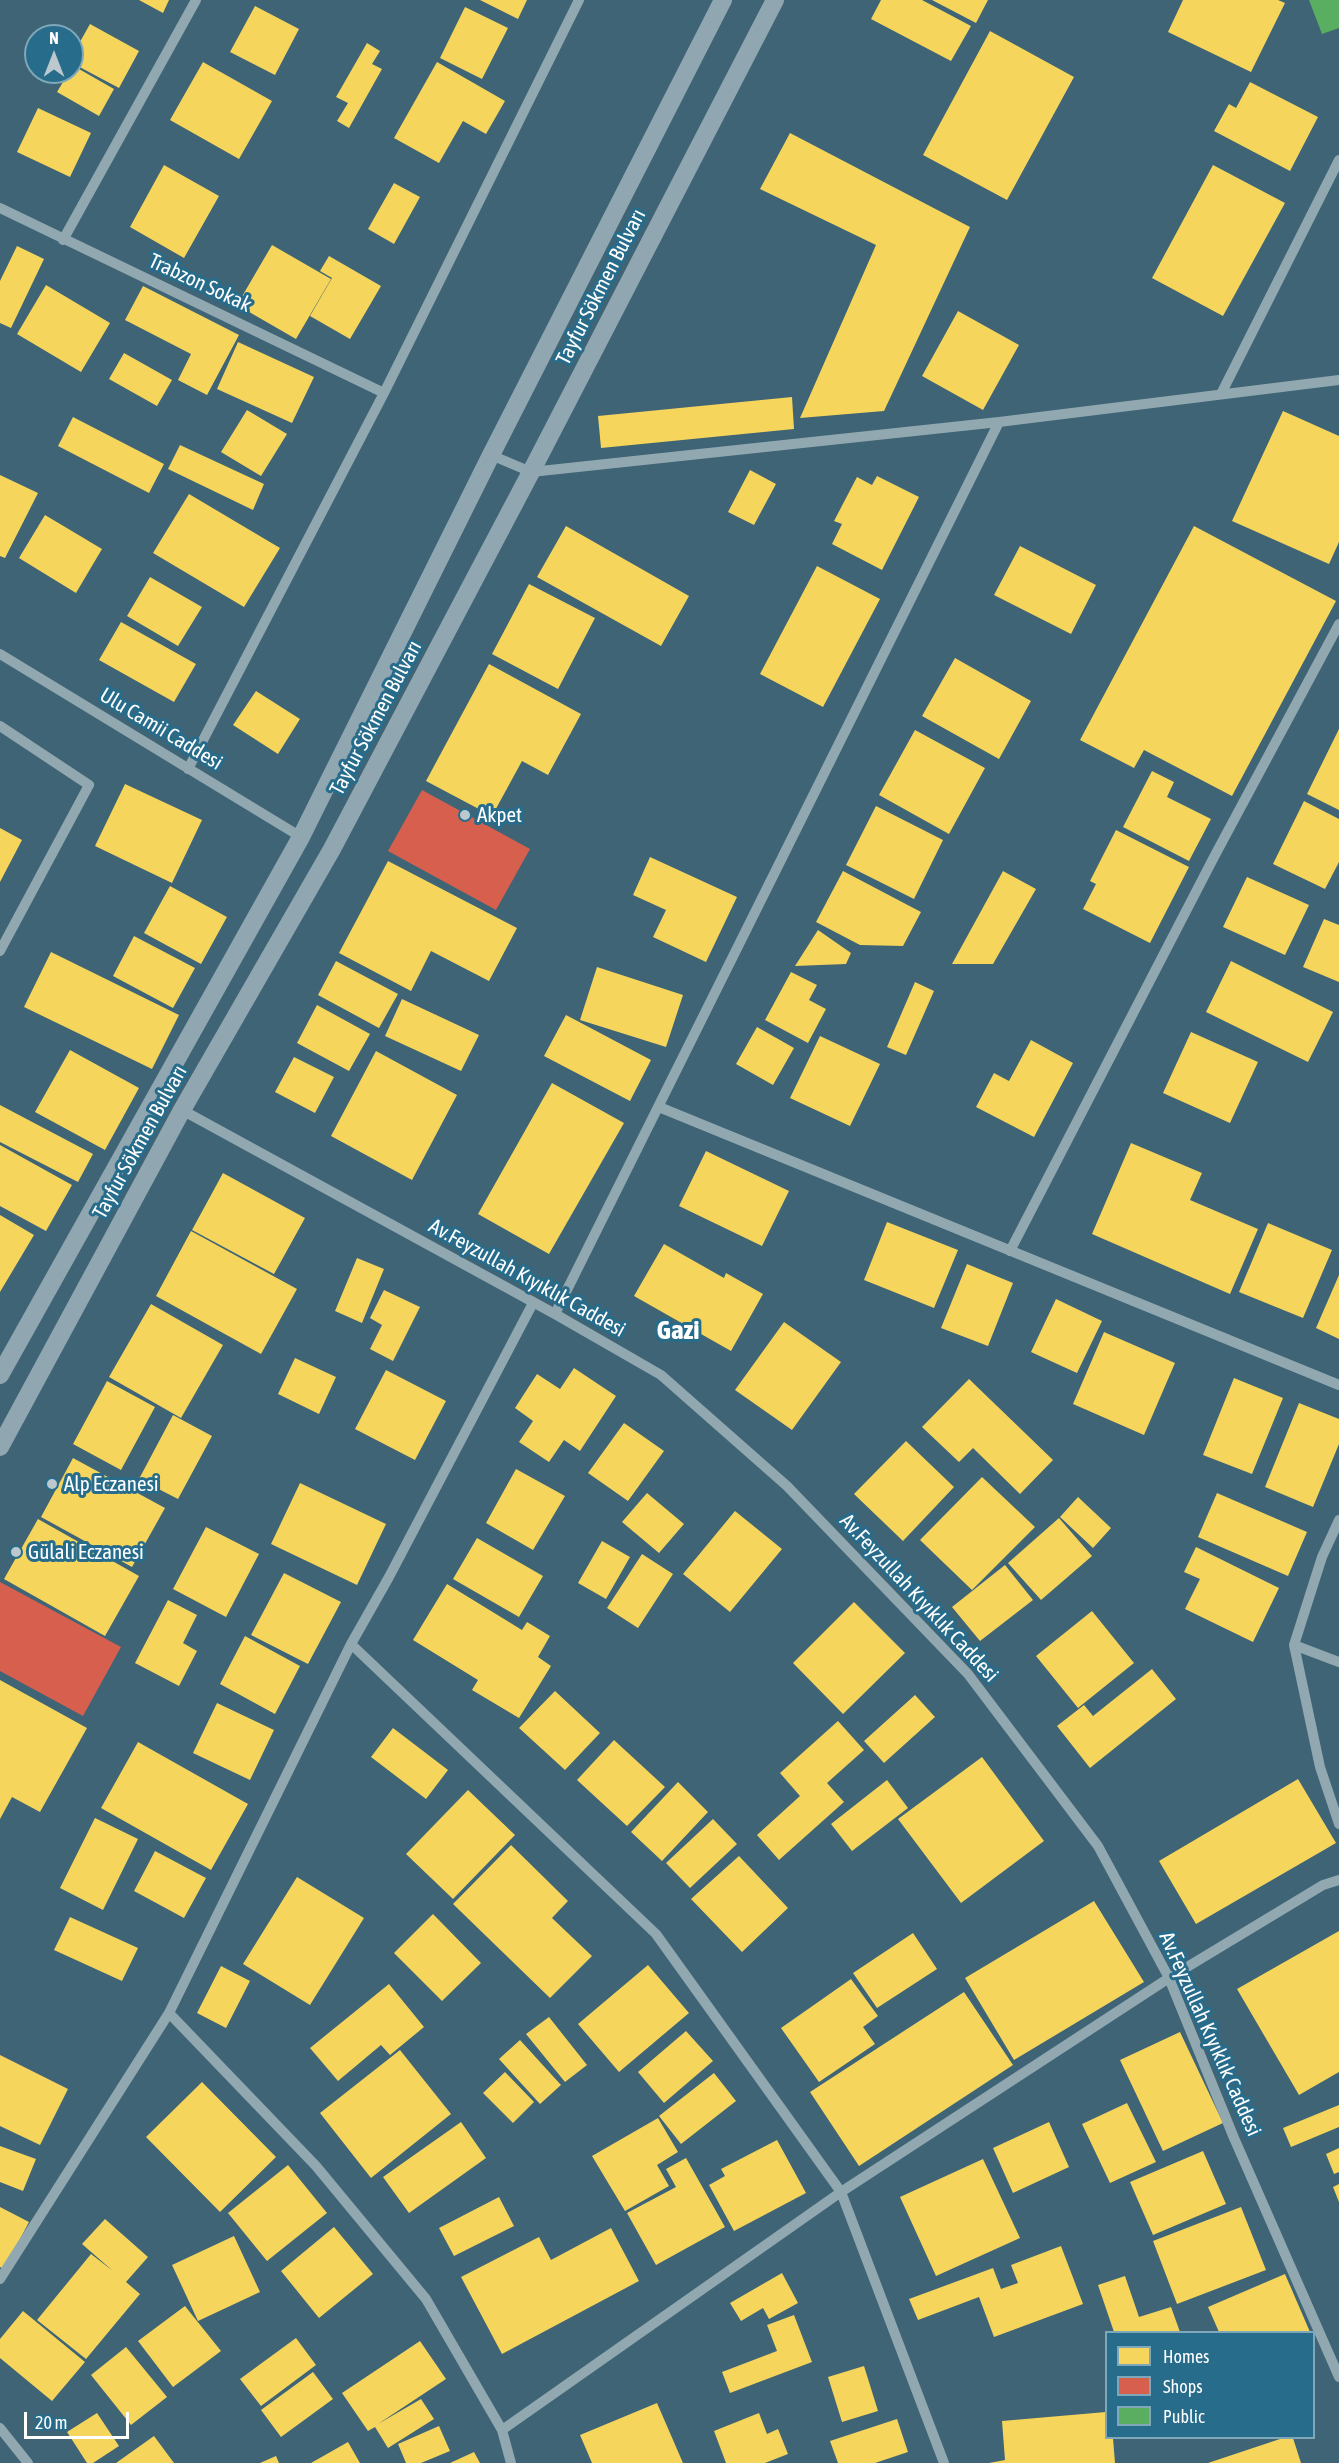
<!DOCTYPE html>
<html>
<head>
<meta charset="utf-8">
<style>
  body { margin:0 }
  #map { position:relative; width:1339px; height:2463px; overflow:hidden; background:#3e6475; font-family:"Asap Condensed",sans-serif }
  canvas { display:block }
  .legend { position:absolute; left:1105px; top:2331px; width:210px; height:108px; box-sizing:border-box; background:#286c8b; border:2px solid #7ea7b9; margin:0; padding:8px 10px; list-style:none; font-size:18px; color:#fff }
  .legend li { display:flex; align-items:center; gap:12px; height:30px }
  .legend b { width:30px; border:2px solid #7ea7b9 }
  .north { position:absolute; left:24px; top:24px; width:60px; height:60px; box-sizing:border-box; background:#286c8b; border:2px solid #7ea7b9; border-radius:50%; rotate:0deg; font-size:16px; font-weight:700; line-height:24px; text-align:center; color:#fff }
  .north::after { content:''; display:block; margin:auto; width:21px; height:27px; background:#bbc9cf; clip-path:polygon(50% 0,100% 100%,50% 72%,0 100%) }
  .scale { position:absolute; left:24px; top:2412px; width:105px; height:27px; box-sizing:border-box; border:3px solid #fff; border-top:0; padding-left:8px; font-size:18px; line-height:21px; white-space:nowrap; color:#fff; -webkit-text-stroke:4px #286c8b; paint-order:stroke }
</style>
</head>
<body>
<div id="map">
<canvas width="1339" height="2463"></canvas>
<ul class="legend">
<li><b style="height:16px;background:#f6d55c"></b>Homes</li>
<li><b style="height:16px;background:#d6604d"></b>Shops</li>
<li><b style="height:16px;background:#5aae61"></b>Public</li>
</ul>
<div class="north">N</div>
<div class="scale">20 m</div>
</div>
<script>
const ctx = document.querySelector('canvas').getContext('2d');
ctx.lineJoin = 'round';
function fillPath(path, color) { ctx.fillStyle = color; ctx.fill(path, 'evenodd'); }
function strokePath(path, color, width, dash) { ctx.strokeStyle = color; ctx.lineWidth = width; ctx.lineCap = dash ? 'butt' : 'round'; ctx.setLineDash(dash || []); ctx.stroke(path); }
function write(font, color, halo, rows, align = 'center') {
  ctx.font = font + ' "Asap Condensed",sans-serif'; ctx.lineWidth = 6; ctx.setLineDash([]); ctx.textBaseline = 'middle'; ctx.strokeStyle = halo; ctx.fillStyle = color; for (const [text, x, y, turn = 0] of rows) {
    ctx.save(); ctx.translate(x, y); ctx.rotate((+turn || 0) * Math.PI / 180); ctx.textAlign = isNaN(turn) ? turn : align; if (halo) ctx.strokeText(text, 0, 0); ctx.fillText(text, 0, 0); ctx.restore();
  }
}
fillPath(new Path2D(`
  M139 0H169L163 13Z
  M480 0H527L518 19Z
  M881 0H922L971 26 951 61 871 19Z
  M932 0H988L976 23Z
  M1183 0H1278L1285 3 1251 72 1168 32Z
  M255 6 299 29 275 75 230 52Z
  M465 7 508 28 482 79 440 58Z
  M90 24 139 51 119 88 72 63V56Z
  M990 31 1074 77 1007 200 923 155Z
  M367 43 380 51 372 64 382 69 349 128 337 121 348 103 336 97Z
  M203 62 272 101 239 159 170 120Z
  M437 62 505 101 486 134 463 121 439 163 394 138Z
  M72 65 114 89 99 116 57 92 69 72H72Z
  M1250 82 1318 117 1290 171 1214 131 1229 104 1236 108Z
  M38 108 91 133 70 177 17 152Z
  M790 133 970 227 884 411 800 418 876 245 760 189Z
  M164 165 219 196 184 258 130 227Z
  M1213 165 1285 203 1223 316 1152 278Z
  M394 183 420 197 394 244 368 229Z
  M272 245 331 279 296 339 237 305Z
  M17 246 44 259 11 328 0 323V281Z
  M329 256 381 286 350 339 310 316 332 278 320 271Z
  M46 285 110 323 81 372 17 334Z
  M143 286 239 335 207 395 178 380 191 354 125 320Z
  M958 311 1019 345 983 410 922 376Z
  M238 342 314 377 292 423 217 389Z
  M124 353 172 380 157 406 109 379Z
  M792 397 794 429 601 448 598 416Z
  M247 410 287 434 261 476 221 452Z
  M1283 411 1339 436V542L1329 564 1232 521Z
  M73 417 164 464 149 493 58 446Z
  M180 445 264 484 253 510 168 469Z
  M750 470 776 484 754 525 728 512Z
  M0 475 38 493 5 558 0 556Z
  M877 476 919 497 882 570 832 544 842 524 834 521 857 477 872 485Z
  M189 494 280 548 244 607 153 553Z
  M45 515 102 549 76 593 19 558Z
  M566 526 689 596 661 646 537 577Z
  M1194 526 1336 601 1232 796 1144 750 1134 768 1080 740Z
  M1020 546 1096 585 1071 634 994 595Z
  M817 566 880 599 823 707 760 674Z
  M150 577 202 607 178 646 127 616Z
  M529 584 595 618 558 689 492 654Z
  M121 622 196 664 174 702 99 660Z
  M955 658 1031 701 999 759 922 716Z
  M489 664 581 714 548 775 522 761 492 816 426 781Z
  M256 691 300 719 278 754 233 725Z
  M1339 729V810L1307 794Z
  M915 730 985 768 949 834 879 795Z
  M1152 771 1174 782 1167 797 1211 819 1189 861 1123 827Z
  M125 784 202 820 172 883 95 846Z
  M1304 801 1339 819V862L1325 889 1273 864Z
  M876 806 943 840 914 899 846 865Z
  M0 828 22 840 0 882Z
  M1116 830 1189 867 1150 943 1083 909 1096 884 1090 881Z
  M650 857 737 897 706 962 653 937 666 910 633 895Z
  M388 861 517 928 489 981 431 951 411 991 339 953Z
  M843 871 921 912 903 946 860 945 816 922Z
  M1003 871 1036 889 993 964H952Z
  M1247 877 1309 905 1285 955 1223 927Z
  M170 886 227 917 201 964 144 933Z
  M1324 919 1339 925V982L1303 967Z
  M818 930 851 953 846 964 795 966Z
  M134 936 195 968 173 1008 113 976Z
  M51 952 179 1015 152 1069 24 1007Z
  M336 961 398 994 379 1028 318 995Z
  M1231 961 1333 1012 1308 1062 1206 1012Z
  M597 967 683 995 666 1047 580 1020Z
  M791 972 817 985 809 1000 826 1009 808 1043 765 1020Z
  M915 982 934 991 906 1055 887 1047Z
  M402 999 479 1035 461 1071 385 1036Z
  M317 1005 370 1034 349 1071 297 1043Z
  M566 1015 651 1060 630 1101 544 1056Z
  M757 1027 794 1048 773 1085 736 1064Z
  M1191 1032 1258 1062 1230 1123 1163 1093Z
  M820 1036 880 1064 850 1126 790 1098Z
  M1031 1040 1073 1063 1034 1137 976 1107 994 1073 1009 1081Z
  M70 1050 139 1088 105 1150 35 1112Z
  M376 1051 457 1095 412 1180 331 1136Z
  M294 1057 334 1077 315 1113 275 1092Z
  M552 1083 624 1123 549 1254 478 1214Z
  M0 1105 93 1154 78 1182 0 1142Z
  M1131 1143 1202 1173 1190 1200 1258 1229 1230 1294 1092 1234Z
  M0 1145 72 1185 46 1231 0 1206Z
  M706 1151 789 1191 762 1246 679 1206Z
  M223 1173 305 1218 274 1274 192 1230Z
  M0 1215 34 1235 0 1292Z
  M887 1222 958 1250 934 1308 864 1280Z
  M1268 1223 1332 1250 1303 1318 1239 1292Z
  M191 1231 297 1289 261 1354 156 1296Z
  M664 1244 724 1278 726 1273 763 1294 731 1351 634 1296Z
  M357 1258 384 1269 362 1323 335 1311Z
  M967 1264 1013 1283 988 1346 941 1328Z
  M1339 1275V1339L1316 1328Z
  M384 1290 420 1307 393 1361 370 1349 382 1325 370 1318Z
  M1056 1299 1102 1321 1077 1373 1031 1352Z
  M151 1304 223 1345 181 1418 109 1377Z
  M784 1322 841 1362 792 1430 735 1390Z
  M1104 1332 1175 1363 1144 1435 1073 1404Z
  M295 1358 336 1377 319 1414 278 1394Z
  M574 1368 616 1396 580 1451 564 1440 549 1462 519 1442 533 1421 515 1408 537 1374 560 1389Z
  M386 1370 446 1401 415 1460 355 1429Z
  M1234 1378 1283 1398 1252 1474 1203 1455Z
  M969 1379 1053 1460 1020 1494 973 1448 959 1462 922 1427Z
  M107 1381 155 1407 121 1470 73 1444Z
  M1299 1403 1339 1419V1444L1313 1507 1265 1487Z
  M173 1415 212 1436 178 1499 139 1479Z
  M624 1423 664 1451 628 1501 588 1473Z
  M906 1441 954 1487 903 1541 854 1494Z
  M73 1458 165 1508 132 1567 41 1517Z
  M516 1469 565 1496 533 1550 486 1523Z
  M982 1477 1035 1527 972 1590 920 1540Z
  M300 1483 386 1524 357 1585 271 1544Z
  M647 1493 684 1524 659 1553 622 1522Z
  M1217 1493 1307 1532 1288 1576 1198 1537Z
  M1078 1497 1111 1528 1093 1548 1060 1517Z
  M735 1511 782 1549 730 1612 683 1574Z
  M1059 1518 1092 1556 1041 1600 1008 1563Z
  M38 1519 139 1576 105 1636 4 1579Z
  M206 1527 259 1554 226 1617 173 1589Z
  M477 1538 543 1576 519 1617 453 1579Z
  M602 1541 630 1557 606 1599 578 1583Z
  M1196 1547 1279 1588 1253 1642 1185 1609 1200 1579 1184 1572Z
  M642 1554 673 1574 638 1628 607 1608Z
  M1005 1565 1033 1600 980 1641 952 1607Z
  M284 1573 341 1602 308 1664 251 1635Z
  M447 1584 522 1630 527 1622 550 1636 538 1657 551 1666 519 1718 472 1690 478 1680 413 1640Z
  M168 1600 197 1615 183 1643 197 1651 179 1686 135 1663Z
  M854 1602 905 1653 843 1714 793 1663Z
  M1092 1611 1134 1663 1078 1708 1036 1656Z
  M245 1636 300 1666 275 1714 220 1684Z
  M1152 1669 1176 1699 1090 1768 1057 1726 1084 1705 1093 1716Z
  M0 1680 87 1728 40 1812 12 1797 0 1819Z
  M555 1691 600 1733 565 1770 519 1728Z
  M915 1695 935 1717 884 1763 864 1741Z
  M217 1703 274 1730 250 1780 193 1753Z
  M838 1721 864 1750 827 1783 844 1802 779 1860 757 1835 800 1796 780 1773Z
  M393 1728 448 1770 426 1799 371 1757Z
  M614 1740 665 1787 627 1826 577 1780Z
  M138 1742 248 1804 211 1870 101 1808Z
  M982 1757 1044 1841 961 1903 898 1819Z
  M1298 1779 1336 1843 1196 1924 1159 1861Z
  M887 1780 908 1808 852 1851 831 1824Z
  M678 1782 708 1812 662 1861 631 1832Z
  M468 1790 515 1835 453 1899 406 1854Z
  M95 1818 138 1839 103 1910 60 1888Z
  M713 1819 737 1844 690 1888 666 1863Z
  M511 1845 568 1901 552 1918 592 1956 550 1998 453 1904Z
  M155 1851 206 1878 184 1918 134 1891Z
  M739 1856 788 1908 742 1952 691 1899Z
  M297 1877 364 1918 310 2005 243 1964Z
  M1094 1901 1144 1982 1014 2060 965 1978Z
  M433 1914 481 1963 442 2001 394 1953Z
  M70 1917 138 1948 122 1981 54 1950Z
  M1339 1931V2072L1299 2095 1237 1989Z
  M913 1933 937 1969 877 2008 853 1973Z
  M648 1965 689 2013 619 2072 578 2024Z
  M221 1966 250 1981 226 2028 197 2013Z
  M851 1979 878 2016 863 2027 875 2044 819 2082 781 2028Z
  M389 1984 424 2027 390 2055 381 2045 338 2081 310 2048Z
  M964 1992 1013 2065 859 2166 810 2092Z
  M549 2017 587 2065 565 2082 526 2034Z
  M686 2031 713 2061 664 2103 638 2072Z
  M1180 2032 1223 2123 1163 2151 1120 2060Z
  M520 2040 561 2085 540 2104 499 2059Z
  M400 2050 451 2114 371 2178 320 2113Z
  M0 2055 68 2089 40 2145 0 2126Z
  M505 2072 534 2102 513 2123 483 2093Z
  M714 2073 736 2101 681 2144 659 2116Z
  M202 2082 276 2157 220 2212 146 2137Z
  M1127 2103 1156 2162 1110 2183 1082 2124Z
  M1339 2105V2127L1291 2147 1283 2128Z
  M658 2118 678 2152 657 2165 669 2186 625 2211 592 2156Z
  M461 2122 486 2158 409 2213 383 2177Z
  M1049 2122 1069 2167 1013 2193 993 2148Z
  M777 2140 806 2193 734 2231 709 2185 725 2176 721 2169Z
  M0 2146 36 2159 23 2191 0 2182Z
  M1339 2148V2172L1334 2174 1326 2154Z
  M1203 2151 1226 2204 1153 2235 1130 2182Z
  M686 2158 725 2227 656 2265 627 2213 676 2187 666 2169Z
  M983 2159 1020 2238 936 2276 900 2197Z
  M288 2165 327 2213 267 2261 228 2213Z
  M1339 2184V2202L1333 2187Z
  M499 2197 514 2226 454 2256 439 2228Z
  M0 2207 29 2222 4 2269 0 2267Z
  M1241 2207 1266 2270 1177 2304 1153 2241Z
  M105 2219 148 2257 126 2282 140 2294 86 2359 37 2320 91 2254 113 2271 82 2244Z
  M334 2227 373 2274 319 2318 281 2271Z
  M611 2228 639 2281 502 2354 461 2277 539 2237 551 2260Z
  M234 2236 260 2292 198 2321 172 2265Z
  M1061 2246 1083 2304 994 2337 979 2297 918 2320 909 2299 993 2268 1001 2289 1018 2283 1011 2265Z
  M782 2273 798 2303 769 2319 763 2308 741 2321 730 2303Z
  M1285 2274 1310 2332H1219L1208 2307Z
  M1125 2276 1139 2317 1171 2307 1180 2332H1114L1098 2285Z
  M185 2306 221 2351 173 2387 138 2341Z
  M23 2311 85 2362 52 2401 0 2358V2339Z
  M794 2315 812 2362 730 2393 722 2372 777 2351 767 2325Z
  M296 2338 316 2365 261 2406 240 2379Z
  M420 2341 446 2379 378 2424 421 2399 434 2419 388 2448 375 2427 368 2431 342 2393Z
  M126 2347 167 2397 131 2425 91 2375Z
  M864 2366 878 2411 842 2422 828 2377Z
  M313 2372 333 2399 281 2437 261 2410Z
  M657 2403 683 2463H592L580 2435Z
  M1106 2412V2438H1113L1115 2463H989L1005 2460 1002 2421Z
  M97 2413 119 2446 93 2463H87L67 2432Z
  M759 2413 767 2434 778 2429 788 2454 765 2463H726L714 2431Z
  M897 2419 908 2452 875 2463H838L830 2441Z
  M439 2426 450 2451 421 2463H406L398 2444Z
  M154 2436 174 2463H116Z
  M1283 2438H1293L1301 2463H1208Z
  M348 2442 360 2463H311Z
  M474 2452 480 2463H450Z
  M276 2456 279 2463H260Z`), '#f6d55c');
fillPath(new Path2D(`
  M422 790 530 849 496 910 388 851Z
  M0 1582 121 1647 83 1716 0 1671Z`), '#d6604d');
fillPath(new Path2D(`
  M1309 0H1339V28L1322 34Z`), '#5aae61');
strokePath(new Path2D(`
  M0 208 384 393
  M63 240 196 0
  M1221 394 1339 160
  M491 455 531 472 999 422 1339 380
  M0 654 301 837
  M0 726 89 785 0 951
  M188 769 384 393 579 0
  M659 1107 1339 1385
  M182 1110 555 1314 661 1375 787 1486 968 1674 1098 1846 1169 1978 1234 2138 1339 2377
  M1010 1251 1214 857 1339 624
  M555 1314 999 422
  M1339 1520 1322 1557 1294 1645 1320 1767 1339 1824
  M351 1644 656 1934 841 2192 944 2463
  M1294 1645 1339 1662
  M169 2013 316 2166 426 2299 502 2430 511 2463
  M0 2279 169 2013 351 1644 389 1577 533 1303
  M0 2428 28 2463
  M502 2430 841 2192 1169 1978 1323 1885 1339 1880`), '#92a8b1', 10);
strokePath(new Path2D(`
  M0 1375 301 837 491 455 723 0
  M0 1447 182 1110 332 849 531 472 775 0`), '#90a6b0', 18);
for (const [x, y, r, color] of [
  [465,815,6,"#bbc9cf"],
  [52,1484,6,"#bbc9cf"],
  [16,1552,6,"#bbc9cf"]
]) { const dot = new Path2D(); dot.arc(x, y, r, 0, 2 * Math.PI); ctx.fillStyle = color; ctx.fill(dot); strokePath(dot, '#286c8b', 2); }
write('21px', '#fff', '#286c8b', [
  ["Trabzon Sokak",200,283,25],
  ["Tayfur Sökmen Bulvarı",601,287,-63],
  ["Tayfur Sökmen Bulvarı",376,718,-62],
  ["Ulu Camii Caddesi",161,729,31],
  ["Tayfur Sökmen Bulvarı",140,1142,-61],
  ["Av.Feyzullah Kıyıklık Caddesi",527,1278,29],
  ["Av.Feyzullah Kıyıklık Caddesi",919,1598,47],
  ["Av.Feyzullah Kıyıklık Caddesi",1210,2034,66]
]);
write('21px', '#fff', '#286c8b', [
  ["Akpet",477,815],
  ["Alp Eczanesi",64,1484],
  ["Gülali Eczanesi",28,1552]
], 'left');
write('bold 27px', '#fff', '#286c8b', [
  ["Gazi",678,1330]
]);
</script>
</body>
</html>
